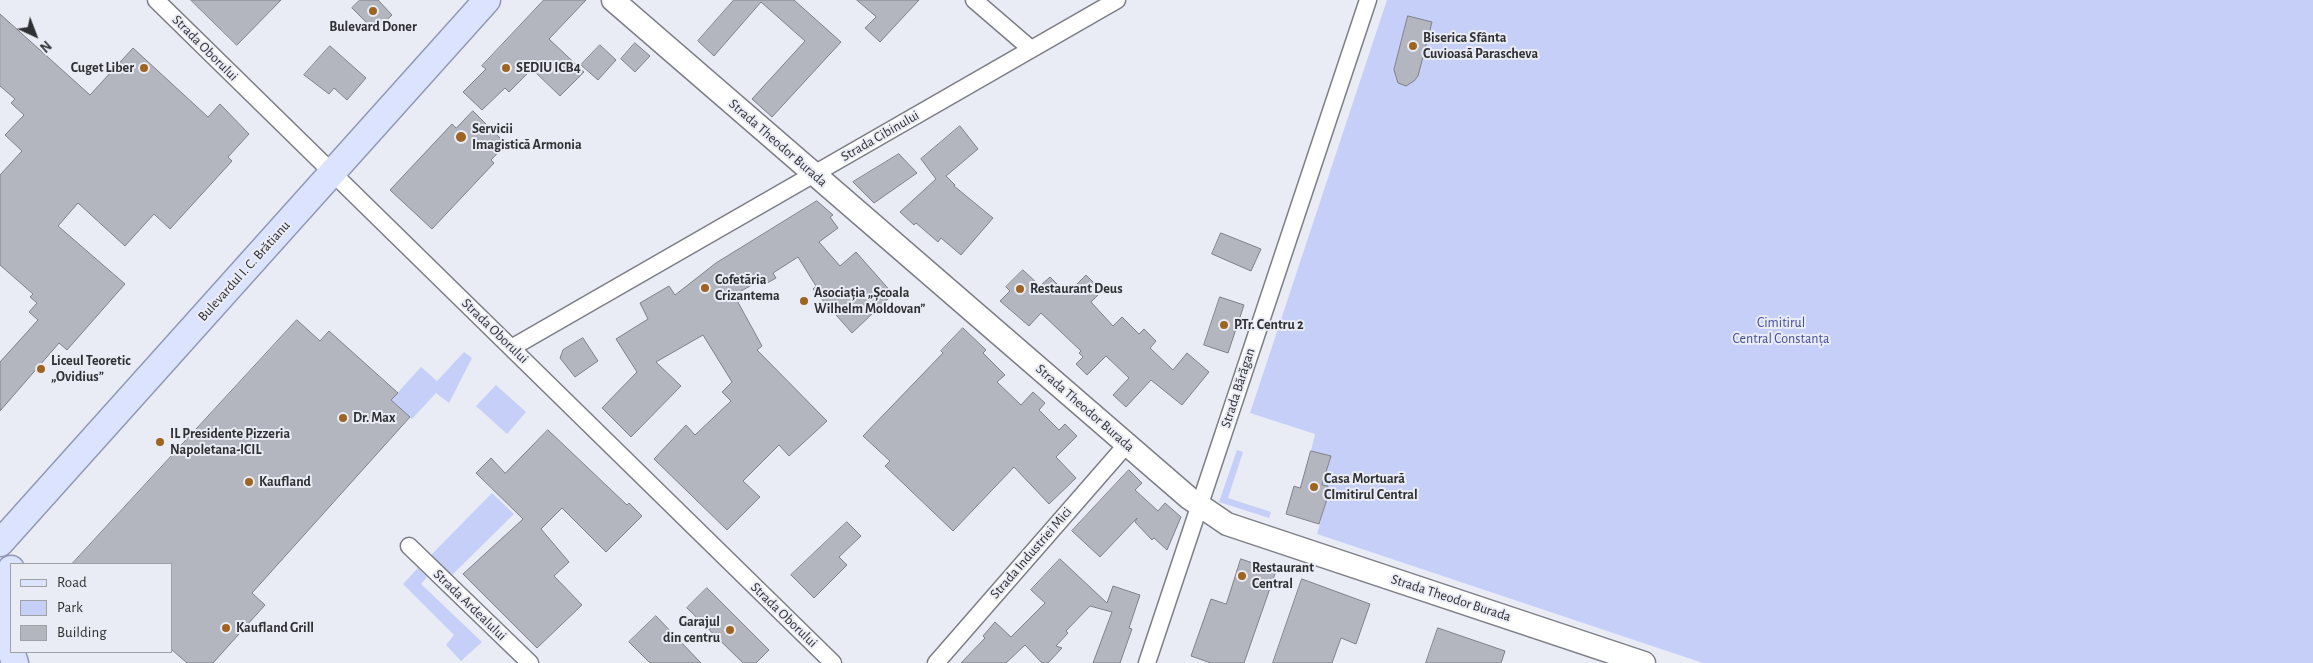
<!DOCTYPE html>
<html>
<head>
<meta charset="utf-8">
<style>
  body { margin:0 }
  #map { position:relative; width:2313px; height:663px; overflow:hidden; background:#eaecf5; font-family:"Alegreya Sans",sans-serif }
  canvas { display:block }
  .legend { position:absolute; left:10px; top:563px; width:162px; height:90px; box-sizing:border-box; background:#eaecf5; border:1px solid #9fa1a7; margin:0; padding:6px 9px; list-style:none; font-size:15px; color:#2f3033 }
  .legend li { display:flex; align-items:center; gap:10px; height:25px }
  .legend b { width:25px; border:1px solid #9fa1a7 }
  .north { position:absolute; left:10px; top:10px; width:50px; height:50px; -webkit-text-stroke:4px #eaecf5; paint-order:stroke; rotate:137deg; font-size:14px; font-weight:700; line-height:20px; text-align:center; color:#2f3033 }
  .north::after { content:''; display:block; margin:auto; width:18px; height:22px; background:#2f3033; clip-path:polygon(50% 0,100% 100%,50% 72%,0 100%) }
</style>
</head>
<body>
<div id="map">
<canvas width="2313" height="663"></canvas>
<ul class="legend">
<li><b style="height:6px;background:#dce3fe"></b>Road</li>
<li><b style="height:14px;background:#c5cff7"></b>Park</li>
<li><b style="height:14px;background:#b3b6be"></b>Building</li>
</ul>
<div class="north">N</div>
</div>
<script>
const ctx = document.querySelector('canvas').getContext('2d');
ctx.lineJoin = 'round';
function fillPath(path, color) { ctx.fillStyle = color; ctx.fill(path, 'evenodd'); }
function strokePath(path, color, width, dash) { ctx.strokeStyle = color; ctx.lineWidth = width; ctx.lineCap = dash ? 'butt' : 'round'; ctx.setLineDash(dash || []); ctx.stroke(path); }
function write(font, color, halo, rows, align = 'center') {
  ctx.font = font + ' "Alegreya Sans",sans-serif'; ctx.lineWidth = 4; ctx.setLineDash([]); ctx.textBaseline = 'middle'; ctx.strokeStyle = halo; ctx.fillStyle = color; for (const [text, x, y, turn = 0] of rows) {
    ctx.save(); ctx.translate(x, y); ctx.rotate((+turn || 0) * Math.PI / 180); ctx.textAlign = isNaN(turn) ? turn : align; if (halo) ctx.strokeText(text, 0, 0); ctx.fillText(text, 0, 0); ctx.restore();
  }
}
fillPath(new Path2D(`
  M1387 0H2313V663H1703L1317 534 1328 496 1326 495 1328 487 1322 485 1331 457 1311 451 1315 434 1250 413Z
  M464 352 472 358 449 403 436 393 412 419 391 400 421 367 437 381Z
  M496 385 526 412 507 434 476 406Z
  M1237 450 1243 452 1228 498 1271 512 1269 518 1219 502Z
  M492 493 514 514 451 576 431 555Z
  M418 568 427 577 421 584 482 642 461 661 446 645 454 635 403 584Z`), '#c5cff7');
const building = new Path2D(`
  M191 0H281L237 45Z
  M360 0H378L392 15 375 31 352 8Z
  M544 0H586L549 39 584 72 560 96 532 69 509 92 505 88 482 110 463 92 486 69 482 66Z
  M734 0H794L841 42 772 117 752 99 805 41 761 2 714 56 698 41Z
  M857 0H919L880 42 865 28 876 17Z
  M0 14 90 95 133 48 208 117 220 104 249 134 228 157 232 161 170 229 154 214 125 246 78 203 58 226 125 284 67 350 59 343 0 411V362L38 320 29 312 37 303 30 297 33 294 0 265V175L22 151 5 135 24 115 11 103 15 99 0 86Z
  M1408 16 1432 22 1418 76 1414 81 1406 86 1398 83 1394 70Z
  M635 43 650 56 635 72 621 59Z
  M600 45 616 60 598 80 581 65Z
  M330 46 366 78 347 100 334 88 329 94 304 75Z
  M473 111 506 144 491 160 494 163 432 229 390 190 452 124 456 128Z
  M960 126 978 149 946 176 955 185 954 186 993 218 961 255 941 238 938 242 916 223 914 225 900 212 936 179 921 159Z
  M899 154 917 173 874 203 853 182Z
  M817 201 833 215 830 217 838 228 819 242 840 266 856 252 893 294 852 333 813 289 816 286 798 257 773 273 776 278 762 286 759 281 734 295 762 346 757 350 827 421 789 456 779 445 743 481 760 497 727 530 654 459 686 425 695 435 731 401 722 392 732 382 703 335 656 362 681 386 631 437 602 408 637 372 616 339 648 319 640 303 669 286 675 295 716 263Z
  M1221 233 1261 249 1251 271 1212 254Z
  M1023 270 1040 286 1050 277 1067 294 1086 275 1102 291 1091 302 1113 326 1122 317 1139 334 1144 329 1156 341 1150 348 1173 370 1187 353 1209 372 1182 405 1151 380 1126 407 1113 395 1129 378 1106 356 1087 375 1076 364 1083 357 1079 353 1081 351 1041 313 1029 326 1000 301 1010 291 1006 287Z
  M1220 297 1244 305 1228 353 1204 345Z
  M297 320 320 341 329 331 398 393 391 400 410 417 252 593 265 605 213 663H187L171 649V564H72Z
  M963 328 986 350 983 353 1005 375 997 382 1021 405 1033 392 1045 403 1039 410 1059 430 1065 424 1077 436 1056 457 1076 478 1049 504 1014 467 953 531 885 466 890 461 863 436 943 353 941 351Z
  M583 338 598 361 575 377 560 358 563 350Z
  M548 430 627 505 629 503 642 516 606 552 562 508 541 529 569 562 554 576 582 605 537 648 463 574 523 519 476 473 491 458 505 473Z
  M1311 451 1331 456 1322 485 1328 486 1326 495 1328 496 1319 524 1286 514 1294 486 1300 488Z
  M1129 470 1142 483 1135 490 1158 511 1165 503 1181 517 1167 550 1154 538 1152 540 1135 522 1137 518 1100 557 1072 531Z
  M847 522 861 536 839 557 847 565 814 598 791 575Z
  M1060 559 1107 603 1113 586 1140 595 1129 628 1132 629 1120 663H1093L1112 612 1090 606 1066 631 1068 633 1056 646 1062 648 1048 663H1042L1025 645 1006 663H961L985 638 983 636 995 622 1011 637 1045 603 1031 590Z
  M1241 559 1276 571 1244 663H1211L1191 656 1211 599 1226 604Z
  M1302 579 1370 604 1356 644 1341 638 1332 663H1273Z
  M707 588 769 650 756 663H743L687 608Z
  M656 616 701 663H650L629 642Z
  M1438 628 1505 651 1501 663H1426Z`);
fillPath(building, '#b3b6be');
strokePath(building, '#7f8189', 1);
const street = new Path2D(`
  M156 0 833 663
  M974 0 1031 49
  M513 347 1117 0
  M409 546 530 663
  M936 663 1127 444
  M1147 663 1368 0`);
const secondary = new Path2D(`
  M613 0 1189 498 1227 524 1644 663`);
const primary = new Path2D(`
  M0 543 487 0
  M11 569 2 609 4 630 15 663`);
strokePath(street, '#7c7e86', 19);
strokePath(secondary, '#7c7e86', 25);
strokePath(primary, '#9098b6', 29);
strokePath(street, '#fff', 16);
strokePath(secondary, '#fff', 22);
strokePath(primary, '#dce3fe', 26);
for (const [x, y, r, color] of [
  [373,11,5,"#9d6422"],
  [1413,46,5,"#9d6422"],
  [144,68,5,"#9d6422"],
  [506,68,5,"#9d6422"],
  [461,137,6,"#9d6422"],
  [705,288,5,"#9d6422"],
  [1020,289,5,"#9d6422"],
  [804,301,5,"#9d6422"],
  [1224,325,5,"#9d6422"],
  [41,369,5,"#9d6422"],
  [343,418,5,"#9d6422"],
  [160,442,5,"#9d6422"],
  [249,482,5,"#9d6422"],
  [1314,487,5,"#9d6422"],
  [1242,576,5,"#9d6422"],
  [226,628,5,"#9d6422"],
  [730,630,5,"#9d6422"]
]) { const dot = new Path2D(); dot.arc(x, y, r, 0, 2 * Math.PI); ctx.fillStyle = color; ctx.fill(dot); strokePath(dot, '#eaecf5', 2); }
write('bold 14px', '#2f3033', '#eaecf5', [
  ["Bulevard Doner",373,27,"center"],
  ["Biserica Sfânta",1423,38],
  ["Cuvioasă Parascheva",1423,54],
  ["Cuget Liber",134,68,"right"],
  ["SEDIU ICB4",516,68],
  ["Servicii",472,129],
  ["Imagistică Armonia",472,145],
  ["Cofetăria",715,280],
  ["Crizantema",715,296],
  ["Restaurant Deus",1030,289],
  ["Asociația „Școala",814,293],
  ["Wilhelm Moldovan”",814,309],
  ["P.Tr. Centru 2",1234,325],
  ["Liceul Teoretic",51,361],
  ["„Ovidius”",51,377],
  ["Dr. Max",353,418],
  ["IL Presidente Pizzeria",170,434],
  ["Napoletana-ICIL",170,450],
  ["Casa Mortuară",1324,479],
  ["CImitirul Central",1324,495],
  ["Kaufland",259,482],
  ["Restaurant",1252,568],
  ["Central",1252,584],
  ["Garajul",720,622,"right"],
  ["din centru",720,638,"right"],
  ["Kaufland Grill",236,628]
], 'left');
write('14px', '#2f3033', '#eaecf5', [
  ["Strada Oborului",205,48,45],
  ["Strada Cibinului",880,136,-30],
  ["Strada Theodor Burada",778,143,41],
  ["Bulevardul I. C. Brătianu",244,271,-48],
  ["Strada Oborului",495,331,44],
  ["Strada Bărăgan",1238,388,-72],
  ["Strada Theodor Burada",1085,408,41],
  ["Strada Industriei Mici",1031,553,-49],
  ["Strada Theodor Burada",1451,598,18],
  ["Strada Ardealului",470,605,44],
  ["Strada Oborului",784,615,44]
]);
write('14px', '#434c9e', '#eaecf5', [
  ["Cimitirul",1781,323],
  ["Central Constanța",1781,339]
]);
</script>
</body>
</html>
